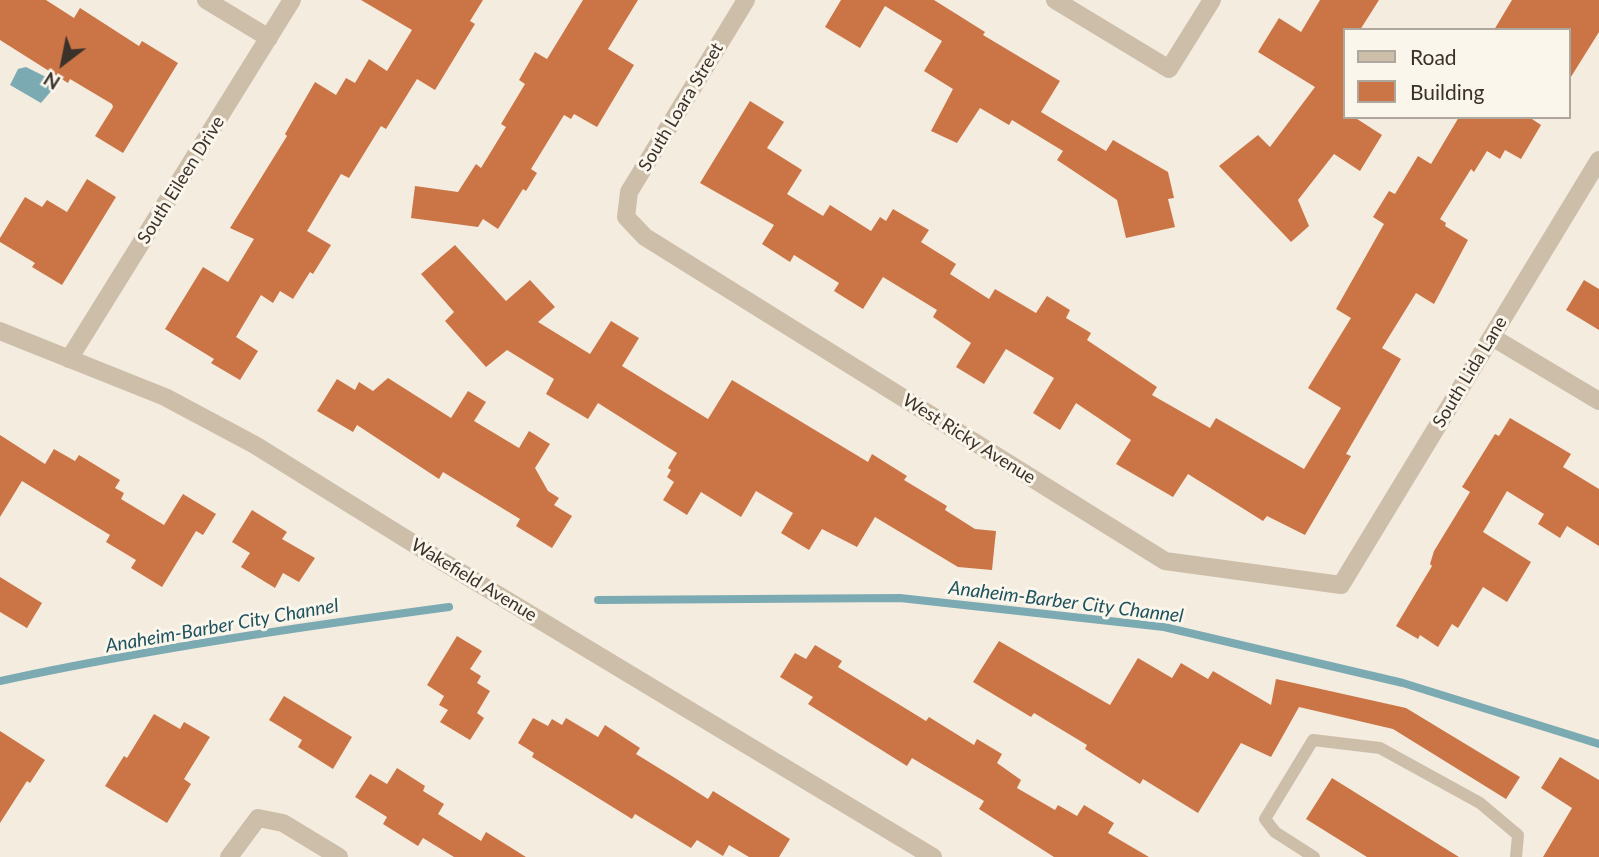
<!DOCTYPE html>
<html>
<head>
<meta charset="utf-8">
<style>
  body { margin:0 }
  #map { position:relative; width:1599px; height:857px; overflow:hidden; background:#f4ecdf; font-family:Lato,sans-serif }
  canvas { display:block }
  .legend { position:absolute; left:1343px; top:28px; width:228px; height:91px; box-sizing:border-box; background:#fbf6ec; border:2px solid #aea79e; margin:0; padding:9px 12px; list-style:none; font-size:21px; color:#3a312a }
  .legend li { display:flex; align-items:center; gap:14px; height:35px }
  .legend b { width:35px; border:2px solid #aea79e }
  .north { position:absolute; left:28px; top:28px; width:70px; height:70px; -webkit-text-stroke:5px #fbf6ec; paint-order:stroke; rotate:212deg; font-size:19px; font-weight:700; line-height:28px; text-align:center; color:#3a312a }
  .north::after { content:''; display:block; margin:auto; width:24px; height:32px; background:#3a312a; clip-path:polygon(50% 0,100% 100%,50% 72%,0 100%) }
</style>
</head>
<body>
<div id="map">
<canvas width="1599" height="857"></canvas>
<ul class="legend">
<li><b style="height:9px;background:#cdbeaa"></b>Road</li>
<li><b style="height:19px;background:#cb7546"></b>Building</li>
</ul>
<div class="north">N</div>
</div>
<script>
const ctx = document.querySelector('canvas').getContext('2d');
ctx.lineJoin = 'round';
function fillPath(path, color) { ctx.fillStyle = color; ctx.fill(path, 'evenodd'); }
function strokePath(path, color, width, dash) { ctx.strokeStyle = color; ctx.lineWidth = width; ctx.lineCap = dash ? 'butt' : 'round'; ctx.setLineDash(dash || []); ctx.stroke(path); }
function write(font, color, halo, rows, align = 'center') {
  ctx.font = font + ' Lato,sans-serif'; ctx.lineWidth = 6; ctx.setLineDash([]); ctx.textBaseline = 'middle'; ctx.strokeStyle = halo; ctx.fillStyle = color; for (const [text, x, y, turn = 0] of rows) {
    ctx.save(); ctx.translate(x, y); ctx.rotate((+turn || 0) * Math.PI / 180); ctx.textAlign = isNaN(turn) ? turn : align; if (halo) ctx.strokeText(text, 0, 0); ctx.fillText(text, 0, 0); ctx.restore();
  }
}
fillPath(new Path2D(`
  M26 67 50 79 52 90 41 103 10 85 18 69Z`), '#7caab2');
strokePath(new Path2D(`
  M598 600 900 598 1164 627 1403 683 1599 744
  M0 681C149 649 299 627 449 607`), '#7caab2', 8);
fillPath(new Path2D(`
  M0 0H46L74 18 80 8 139 46 142 41 178 63 123 153 95 136 113 107 112 104 70 79 68 83 0 40Z
  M361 0H483L470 21 475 24 435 90 417 79 386 129 381 126 349 178 341 174 307 231 331 245 313 274 310 272 293 299 280 291 273 303 261 295 236 337 258 351 240 380 211 363 214 359 165 329 203 267 228 282 254 239 230 228 287 136 285 134 315 82 336 95 346 78 355 83 369 59 387 71 412 30Z
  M583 0H638L608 49 634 65 597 127 574 114 571 119 564 115 531 169 537 173 526 191 523 189 498 229 483 219 478 227 411 218 415 186 458 192 476 164 481 168 506 127 501 124 525 84 519 80 535 52 547 59Z
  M841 0H934L985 32 983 35 1060 81 1041 112 1106 151 1113 140 1168 172 1174 198 1168 199 1175 227 1126 238 1117 200 1057 160 1063 151 1012 120 1009 125 980 108 957 143 931 131 953 89 924 71 942 41 885 6 860 48 825 27Z
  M1320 0H1379L1360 30H1345V117H1354L1382 135 1360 171 1334 154 1298 200 1309 226 1291 242 1219 166 1258 135 1270 147 1315 87 1258 52 1279 18 1301 32Z
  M1512 0H1599V32L1569 80V30H1494Z
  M750 101 784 122 767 148 802 170 787 194 823 216 830 205 871 231 880 217 886 221 893 209 929 230 921 242 956 264 950 274 989 299 995 289 1036 313 1047 296 1070 310 1066 318 1091 333 1087 340 1157 387 1152 395 1210 428 1216 418 1304 469 1341 408 1308 388 1351 318 1336 309 1384 224 1373 217 1389 191 1395 194 1418 156 1431 164 1459 117H1529L1541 125 1521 159 1505 150 1500 159 1487 151 1474 172 1471 169 1440 219 1446 223 1445 226 1468 240 1434 304 1416 293 1382 348 1401 359 1346 454 1351 456 1305 535 1267 516 1263 521 1188 474 1173 497 1116 464 1131 440 1076 403 1060 430 1033 413 1054 378 1006 349 984 384 956 367 971 343 933 317 937 310 883 277 863 309 834 291 839 283 794 255 790 262 762 244 774 225 700 183Z
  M87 179 116 197 62 285 32 267 35 263 0 242V238L25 197 42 207 47 200 67 212Z
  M455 245 506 301 530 280 555 307 538 322 590 354 611 321 639 338 622 366 708 419 732 380 868 462 872 454 907 476 904 480 947 506 945 510 975 529 996 531 992 570 958 567 875 517 857 547 822 529 809 550 781 533 793 513 756 491 741 517 701 492 687 515 663 500 674 482 667 477 671 470 668 468 677 453 598 403 588 419 546 394 554 379 507 350 486 367 445 321 454 312 421 274Z
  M1584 280 1599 289V330L1566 310Z
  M388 378 451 418 468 391 486 402 474 421 519 448 529 431 550 444 535 468 548 491 559 498 554 505 572 516 552 548 516 526 520 519 443 472 439 479 357 425 353 432 317 411 337 379 355 390 359 382 373 391Z
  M1510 418 1571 454 1563 467 1599 489V546L1567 526 1560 538 1538 524 1544 514 1507 491 1483 532 1531 562 1507 602 1483 587 1458 628 1452 624 1438 647 1420 635 1418 639 1396 626 1432 566 1430 564 1434 551 1470 492 1462 487 1495 434 1499 436Z
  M0 435 45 464 54 449 75 461 79 455 120 480 115 488 124 493 121 499 164 525 183 494 216 514 203 535 196 531 162 587 131 568 136 560 106 542 110 535 22 481 0 517Z
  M252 510 287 532 282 539 315 558 299 582 283 573 275 588 241 567 250 553 232 542Z
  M0 577 42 603 27 628 0 612Z
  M457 636 482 651 470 669 481 676 477 683 490 691 477 713 484 718 470 740 440 722 448 710 439 705 444 696 427 685Z
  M999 641 1110 705 1138 658 1172 678 1181 663 1208 679 1213 671 1271 705 1276 679 1406 708 1520 777 1506 799 1393 729 1299 707 1271 757 1241 743 1198 813 1143 779 1140 784 1085 749 1087 745 1034 713 1031 717 973 682Z
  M815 645 842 661 838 667 926 721 929 717 974 745 977 739 1002 754 997 763 1021 780 1017 788 1055 810 1058 805 1077 816 1084 805 1114 823 1108 833 1149 857H1054L979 809 984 801 912 758 907 766 808 704 813 697 780 677 795 653 806 659Z
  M284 696 352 737 333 769 298 747 302 740 269 720Z
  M154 714 180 729 184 722 210 737 184 779 191 784 167 823 105 786 124 756 127 758Z
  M533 718 548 726 552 719 562 725 566 718 598 737 605 725 640 748 636 754 675 778 708 799 713 791 790 839 779 857H749L729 845 723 856 697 840 691 848 635 814 632 819 532 757 534 753 518 743Z
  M0 731 45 760 30 783 27 781 0 823Z
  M1560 757 1599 780V857H1543L1572 808 1541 788Z
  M397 768 425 786 423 791 444 804 438 814 481 841 486 832 526 857H454L423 838 418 846 383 824 387 817 355 797 370 774 387 784Z
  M1332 778 1459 857H1367L1306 819Z`), '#cb7546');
strokePath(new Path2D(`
  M1314 857 1275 832 1265 819 1313 740 1380 748 1480 803 1518 835 1516 857`), '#cdbeaa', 12);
strokePath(new Path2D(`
  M206 0 269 38
  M746 0 629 192 626 217 645 237 1165 561 1341 585 1599 160
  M1055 0 1169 69 1212 0
  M0 331 165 397 255 445 440 560 933 857
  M1492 337 1599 401
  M69 359 292 0
  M229 857 258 818 283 823 339 857`), '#cdbeaa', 18);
write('18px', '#3a312a', '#fbf6ec', [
  ["South Loara Street",681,107,-59],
  ["South Eileen Drive",181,180,-58],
  ["South Lida Lane",1470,372,-59],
  ["West Ricky Avenue",969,439,32],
  ["Wakefield Avenue",474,580,31]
]);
write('italic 19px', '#1d525e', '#fbf6ec', [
  ["Anaheim-Barber City Channel",1066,602,7],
  ["Anaheim-Barber City Channel",222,626,-10]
]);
</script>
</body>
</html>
